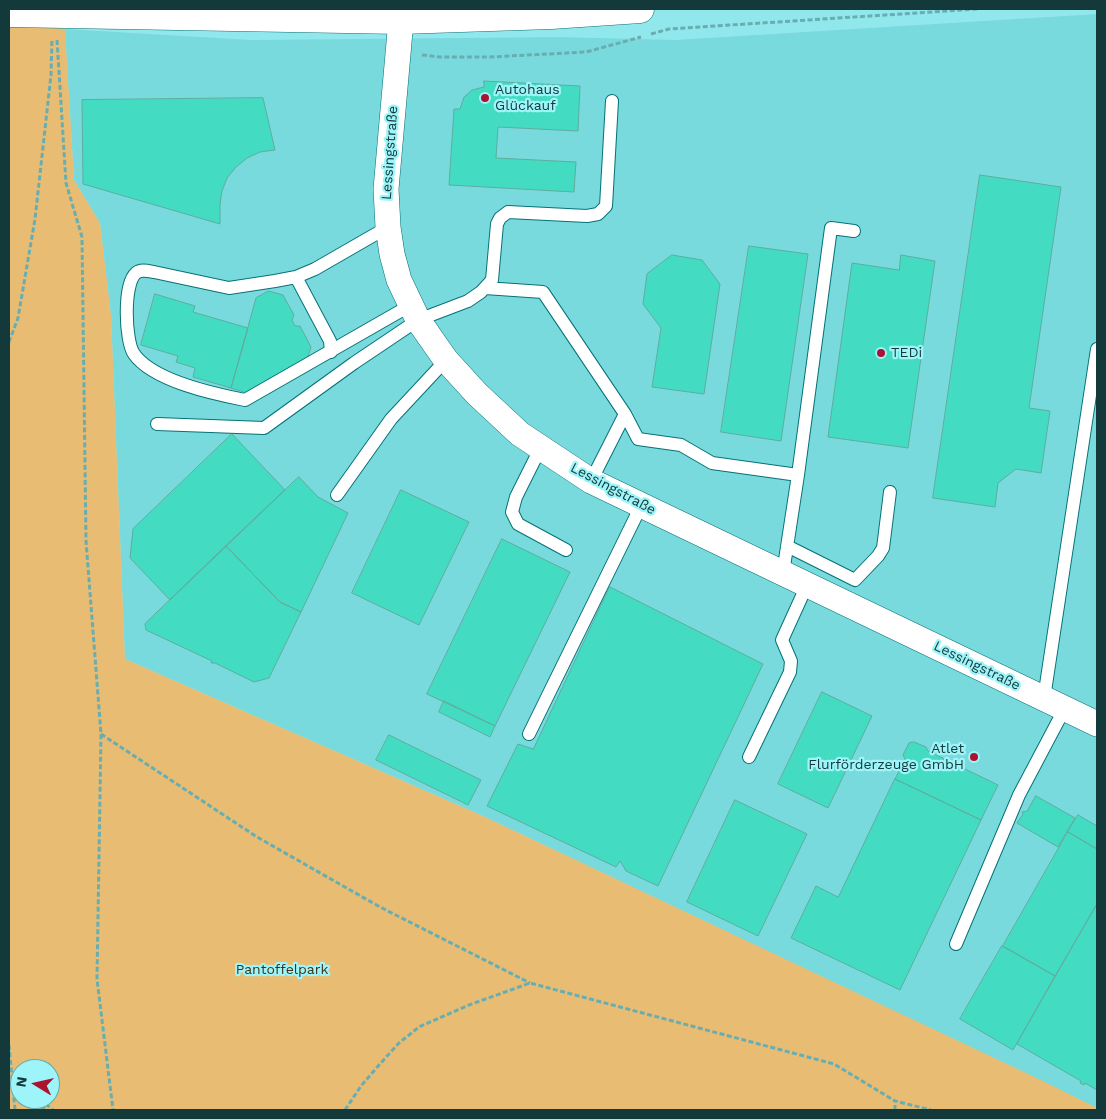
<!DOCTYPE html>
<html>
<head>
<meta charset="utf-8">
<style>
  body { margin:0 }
  #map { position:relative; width:1106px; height:1119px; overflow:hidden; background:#91e8ec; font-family:"Work Sans",sans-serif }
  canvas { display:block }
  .frame { position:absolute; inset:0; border:10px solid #13393a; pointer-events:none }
  .north { position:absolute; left:10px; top:1059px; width:50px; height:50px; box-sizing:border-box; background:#9ef5f9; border:1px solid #66aaad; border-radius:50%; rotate:279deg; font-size:14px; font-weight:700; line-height:20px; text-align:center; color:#13393a }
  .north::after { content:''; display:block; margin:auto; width:18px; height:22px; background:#aa1431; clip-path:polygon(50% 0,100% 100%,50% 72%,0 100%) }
</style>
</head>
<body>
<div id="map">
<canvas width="1106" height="1119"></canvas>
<div class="frame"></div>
<div class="north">N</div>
</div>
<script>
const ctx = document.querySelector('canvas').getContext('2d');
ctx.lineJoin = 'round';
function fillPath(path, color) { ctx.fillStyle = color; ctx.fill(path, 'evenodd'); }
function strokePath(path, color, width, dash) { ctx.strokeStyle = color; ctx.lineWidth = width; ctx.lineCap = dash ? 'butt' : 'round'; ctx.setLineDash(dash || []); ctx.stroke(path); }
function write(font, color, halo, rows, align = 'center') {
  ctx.font = font + ' "Work Sans",sans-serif'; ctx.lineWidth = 4.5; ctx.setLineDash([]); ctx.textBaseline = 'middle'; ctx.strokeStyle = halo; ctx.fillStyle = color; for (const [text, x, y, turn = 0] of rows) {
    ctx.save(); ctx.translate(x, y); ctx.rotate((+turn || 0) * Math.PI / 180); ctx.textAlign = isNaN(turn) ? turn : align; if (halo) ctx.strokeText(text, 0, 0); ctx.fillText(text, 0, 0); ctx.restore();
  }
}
fillPath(new Path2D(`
  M1097 14V1108L483 816 125 659 111 315 100 223 74 180 65 29 252 40 561 37 675 40Z`), '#79dade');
fillPath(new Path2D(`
  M9 9 50 27 65 29 74 180 100 223 111 315 125 659 483 816 1045 1082 1097 1108V1110H9ZM20 1069H50V1099H20Z`), '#e8bc73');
const building = new Path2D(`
  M484 81 580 86 578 131 498 127 496 158 576 162 574 192 449 185 454 109H460L464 97 472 90 484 87Z
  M263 98 275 150 260 152 247 158 236 167 227 178 222 191 220 204V224L83 184 82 100Z
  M980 175 1061 187 1029 408 1050 411 1041 473 1016 469 998 483 995 507 933 498Z
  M749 246 808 254 781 441 721 432Z
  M672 255 702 260 720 284 704 394 652 387 661 328 643 304 647 274Z
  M901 255 935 261 908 448 828 437 852 263 899 270Z
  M269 291 283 295 294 315 292 320 295 326H300L311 347 307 360 247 393 231 388 256 298Z
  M155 294 195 306 193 312 248 328 231 388 193 377 195 368 176 362 178 356 141 345Z
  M232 434 285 490 170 600 130 558 133 529Z
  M299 477 318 497 348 513 301 612 280 602 226 546Z
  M401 490 469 522 419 625 352 593Z
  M502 539 570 572 495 726 427 694Z
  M226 546 280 602 301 612 269 678 254 682 215 663H211L212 661 146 630 145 624Z
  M610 587 763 664 658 886 626 871 620 861 616 867 487 806 518 744 533 749Z
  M822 692 872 716 828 808 778 784Z
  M444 701 495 726 490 737 439 712Z
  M389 735 481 780 468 805 376 760Z
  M914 742 926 747 928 751 998 785 981 820 895 779 905 759 903 755 909 743Z
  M895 779 981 820 900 990 791 938 816 886 838 897Z
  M1036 796 1075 818 1058 847 1017 823 1023 814 1022 812 1027 811Z
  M735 800 807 834 758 936 687 902Z
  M1078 815 1097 826V849L1068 832Z
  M1068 832 1097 849V904L1055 976 1003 946Z
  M1097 904V1090L1085 1083 1084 1085 1080 1083 1081 1081 1017 1044Z
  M1002 946 1055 976 1013 1050 960 1019Z`);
fillPath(building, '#43dcc2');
strokePath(building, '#5dae9e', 1);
const lane = new Path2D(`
  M388 227 315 269 296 277 275 281 229 288 154 272C148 271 141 269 136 273 123 284 125 341 134 354 153 381 214 394 245 400L411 305
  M296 277 330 341 331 352
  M485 288 543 292 625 414 638 439 681 445 712 463 798 475 831 228 854 231
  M157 424 264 428 354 363 418 320 468 301 481 292 492 280 497 224 500 218 508 212 587 216 598 214 606 206 612 101
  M541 447 516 497 512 512 518 524 566 550
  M591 481 625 414
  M337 495 391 419 446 360
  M787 546 855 580 878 556 883 548 890 492
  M783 573 798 475
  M1044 698 1097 349
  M529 734 641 506
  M749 757 790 672 791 661 782 640 807 585
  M956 944 1019 795 1065 708`);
const street = new Path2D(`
  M405 9 401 20 386 189 388 227 392 254 399 280 418 320 434 343 446 360 477 394 520 434 591 481 1097 724`);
const secondary = new Path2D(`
  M9 13 401 20 551 15 640 9`);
strokePath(lane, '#057276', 14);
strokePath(street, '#057276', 26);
strokePath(secondary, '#057276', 29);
strokePath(new Path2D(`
  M651 34 669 29 978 9
  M57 40 66 183 82 237 86 541 101 734 97 979 113 1110
  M422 55 440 57H490L586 52 641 37
  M9 342 18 318 35 219 51 75 52 39
  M101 734 257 837 380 907 530 983
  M9 1045 15 1110
  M12 1075 20 1082
  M40 1099 53 1110
  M41 1110 47 1105
  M345 1110 361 1086 379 1065 399 1043 419 1027 469 1005 530 983 834 1064 895 1101 931 1110
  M895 1110V1101`), '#68aeb1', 3, [5, 2.5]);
strokePath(lane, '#fff', 12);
strokePath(street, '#fff', 25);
strokePath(secondary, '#fff', 28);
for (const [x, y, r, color] of [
  [485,98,5,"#aa1431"],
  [881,353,5,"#aa1431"],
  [974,757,5,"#aa1431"]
]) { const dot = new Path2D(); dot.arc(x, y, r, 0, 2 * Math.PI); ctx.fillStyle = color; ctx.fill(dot); strokePath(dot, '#9ef5f9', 2); }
write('14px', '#13393a', '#9ef5f9', [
  ["Autohaus",495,90],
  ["Glückauf",495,106],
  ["TEDi",891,353],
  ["Atlet",964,749,"right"],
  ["Flurförderzeuge GmbH",964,765,"right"]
], 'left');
write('14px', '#13393a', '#9ef5f9', [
  ["Lessingstraße",390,153,-86],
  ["Lessingstraße",613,489,28],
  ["Lessingstraße",977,666,26]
]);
write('14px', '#3f321c', '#9ef5f9', [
  ["Pantoffelpark",282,970]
]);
</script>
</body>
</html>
